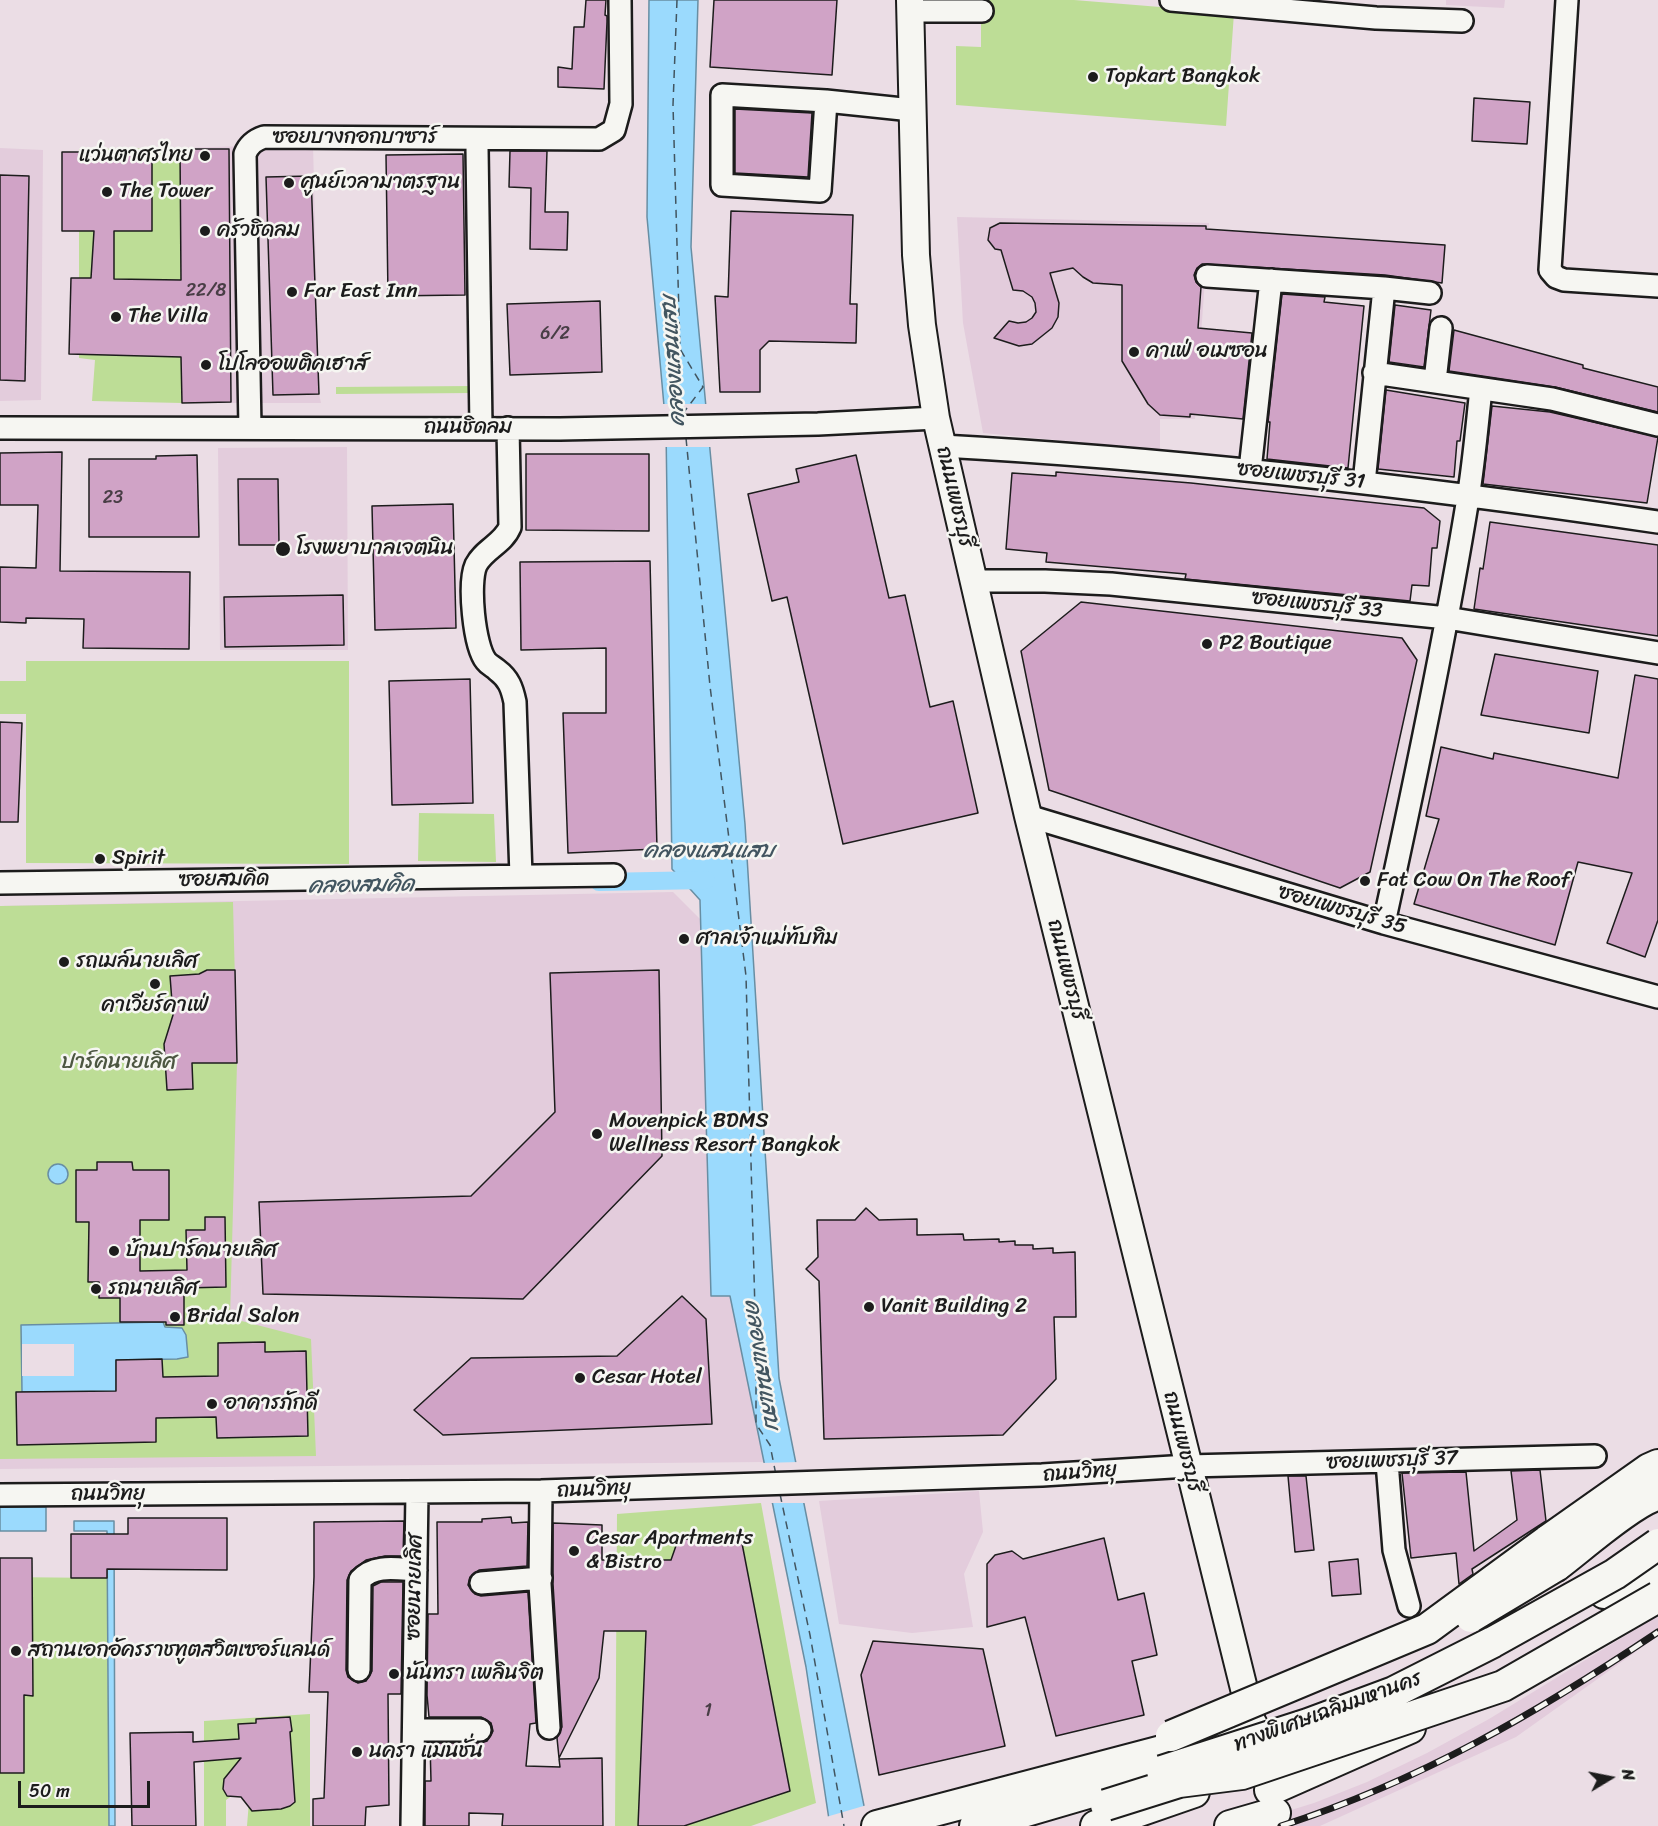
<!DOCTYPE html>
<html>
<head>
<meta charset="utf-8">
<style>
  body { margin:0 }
  #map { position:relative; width:1658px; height:1826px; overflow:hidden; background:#ebdde5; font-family:Sriracha,sans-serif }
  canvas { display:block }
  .north { position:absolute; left:1580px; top:1748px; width:60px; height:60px; -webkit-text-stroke:4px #f6f6f2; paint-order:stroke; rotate:80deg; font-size:16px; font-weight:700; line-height:24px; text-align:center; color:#1c1c1c }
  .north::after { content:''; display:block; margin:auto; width:21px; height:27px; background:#1c1c1c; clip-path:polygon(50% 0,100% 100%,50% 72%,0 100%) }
  .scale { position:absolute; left:18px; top:1781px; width:132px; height:27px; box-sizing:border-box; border:3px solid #1c1c1c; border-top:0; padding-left:8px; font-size:18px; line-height:21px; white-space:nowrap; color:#1c1c1c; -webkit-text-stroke:4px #f6f6f2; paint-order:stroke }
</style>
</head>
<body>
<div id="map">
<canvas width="1658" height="1826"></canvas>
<div class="north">N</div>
<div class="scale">50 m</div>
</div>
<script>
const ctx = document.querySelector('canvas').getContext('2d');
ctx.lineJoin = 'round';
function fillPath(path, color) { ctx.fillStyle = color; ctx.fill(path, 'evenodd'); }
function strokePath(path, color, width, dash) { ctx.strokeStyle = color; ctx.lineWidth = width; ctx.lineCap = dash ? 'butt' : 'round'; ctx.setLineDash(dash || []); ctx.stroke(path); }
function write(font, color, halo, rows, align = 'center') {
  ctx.font = font + ' Sriracha,"Playpen Sans Thai",sans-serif'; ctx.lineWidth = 5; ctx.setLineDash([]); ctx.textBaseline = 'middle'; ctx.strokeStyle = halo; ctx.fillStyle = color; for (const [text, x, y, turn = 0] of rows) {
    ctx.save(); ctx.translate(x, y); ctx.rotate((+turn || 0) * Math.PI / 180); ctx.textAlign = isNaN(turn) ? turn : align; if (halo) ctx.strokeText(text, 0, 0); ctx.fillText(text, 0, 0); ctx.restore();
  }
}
fillPath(new Path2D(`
  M1446 0H1505L1504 8 1446 5Z
  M313 144 319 394 321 403H182L180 148Z
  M0 148 43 150 41 400 0 401Z
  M957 217 1209 223 1195 419H1160V450L983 433 963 323Z
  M347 447 348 650H220L218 448Z
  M673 892 701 920 711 1296H730L764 1462 0 1469V906Z
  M979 1491 983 1532 964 1574 973 1627 912 1633 839 1624 819 1501Z
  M1658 1611V1636L1516 1737 1320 1826H1239L1314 1803 1367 1782 1427 1753 1489 1719 1628 1634Z`), '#e3ccdc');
fillPath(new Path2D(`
  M981 0H1074L1234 13 1226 126 956 105V46L981 47Z
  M180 148 182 403 92 401 95 360 79 358V149Z
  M473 386V393L336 394V387Z
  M26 661H349V864L26 863V714H0V681H26Z
  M419 813 494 814 496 862 418 861Z
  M233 902 237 1063 230 1318 311 1339 316 1456 0 1459V906Z
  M761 1503 816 1803 751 1826H615L617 1514Z
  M0 1577 107 1578 109 1826H0Z
  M310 1714V1826H247L249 1801 236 1793 226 1800V1826H204V1721Z`), '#bddd96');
const water = new Path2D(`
  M649 0H698L691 247 745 824 779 1378 868 1826H830L806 1667 730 1296H711L700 900 672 869 666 428 647 217Z
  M48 1174a10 10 0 1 1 20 0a10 10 0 1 1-20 0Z
  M163 1322 165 1327 182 1328 186 1335 188 1357 177 1359 116 1360V1392H22L21 1325Z
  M0 1507H46V1531H0Z
  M74 1521H114L115 1826H109L107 1531H74Z`);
fillPath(water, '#9bdafd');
strokePath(water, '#688ea3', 1.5);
fillPath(new Path2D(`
  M661 404H708L712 447H663Z
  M22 1344H74V1376H22Z
  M799 1462 807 1503H769L761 1463Z
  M867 1805 871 1826H827L826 1817Z`), '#ebdde5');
strokePath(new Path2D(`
  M599 882 706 880`), '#9bdafd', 18);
strokePath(new Path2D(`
  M677 0 673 105 680 349 703 387 684 412 685 418
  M686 438 710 686 746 976 756 1348V1424L770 1445 776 1475
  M780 1494 810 1635 844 1826`), '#425560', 1.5, [8, 6]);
const building = new Path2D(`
  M586 0H606L605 15 607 16V22L604 89 558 87V67L572 69 574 27H584Z
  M714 0H837L832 75 710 67Z
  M1474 98 1530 102 1527 144 1472 141Z
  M735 109 812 113 808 177 735 173Z
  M180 149H229L231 402 182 403 181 357 69 354 71 278H91L94 231H62V152H152V231H114V279L181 280Z
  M510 151H547L545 212H568L567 250 530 249 531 188 509 187Z
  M463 154 465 295 388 296 386 155Z
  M0 175 29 176 25 381 0 380Z
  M311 176 319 394 273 395 266 177Z
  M731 211 853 215 850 304H857L856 343 769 341 760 350V392H720L715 296 728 297Z
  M1000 223 1206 226V229L1445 245 1442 283 1385 275 1202 264 1197 268 1194 275 1196 282 1201 287 1198 328 1252 333 1243 419 1190 414V417L1160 415 1148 404 1122 361V285L1093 283 1083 277 1073 268 1050 273 1059 303 1058 317 1052 328 1032 344 1019 346 994 338 1009 321 1018 323 1026 322 1032 318 1036 312 1035 303 1032 297 1023 291 1013 290 1001 250 995 249 988 240 990 228Z
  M1282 294 1325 297 1324 302 1364 306 1348 468 1267 459 1270 422H1268Z
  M600 301 602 372 510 375 507 304Z
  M1395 305 1431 310 1424 367 1389 362Z
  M1454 330 1583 365V368L1658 387V412L1555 387 1449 371Z
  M1386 390 1465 403 1460 441H1457L1454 477 1378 469Z
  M1492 406 1550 412 1658 437 1647 503 1483 484Z
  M62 452 60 571 190 572 189 649 83 648 84 619 26 618V623L0 622V567L36 568 38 505H0V453Z
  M526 454H649V531L526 530Z
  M197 455 199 537H89V459H156V456Z
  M856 455 889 598 905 595 930 707 953 701 978 813 843 844 787 597 772 601 748 494 799 482 796 469Z
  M1056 472 1191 483 1424 508 1440 521 1437 548H1432L1429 586 1412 585 1410 601 1185 579 1186 574 1046 562 1047 553 1006 549 1012 473 1056 476Z
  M238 479H278L279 545H239Z
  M453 504 456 628 375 630 372 506Z
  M1490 522 1658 545V636L1474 609 1480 568 1483 569Z
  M650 561 657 849 568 853 563 713H606V648L521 650 520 562Z
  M343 595 344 645 225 647 224 597Z
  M1081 602 1402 638 1417 660 1370 872 1340 888 1049 790 1021 651Z
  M1495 654 1598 671 1589 733 1481 715Z
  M1635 675 1658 679V920L1645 957 1607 943 1632 873 1578 862 1555 945 1414 904 1439 819 1426 816 1441 747 1493 759 1494 753 1618 778Z
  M470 679 473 803 392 805 389 681Z
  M0 722 22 723 18 822H0Z
  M207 970H235L237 1063H192L193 1089 167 1090 164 1044 173 1015 170 976 199 974Z
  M659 970 662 1156 523 1299 263 1294 259 1202 471 1196 555 1112 550 973Z
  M97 1162H132L133 1170H169V1220H140V1271L187 1270 186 1230H205V1217H225L226 1287 184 1288V1325H166V1322H120V1298H99V1282H88L89 1222H76V1170H97Z
  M866 1208 879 1220 917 1219V1235L963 1234 964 1240 999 1239V1242L1015 1241V1245H1033V1249L1053 1248V1253L1075 1252 1076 1317H1054L1056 1379 1003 1435 824 1439 819 1281 806 1269 818 1257 817 1220H855Z
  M682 1296 706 1319 712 1424 443 1435 414 1410 471 1358 617 1356Z
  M265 1342V1352L306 1351 308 1436 217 1438 216 1417 156 1418V1442L17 1445 16 1392 116 1391V1360L162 1359 163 1377 218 1376V1343Z
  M1540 1470 1546 1521 1472 1569 1473 1574 1459 1584 1456 1553 1411 1558 1402 1473 1466 1472 1474 1551 1517 1520 1511 1471Z
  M1288 1476H1306L1314 1550 1295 1552Z
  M511 1517 512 1523 528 1522 527 1566 479 1570 470 1577 468 1585 475 1594 481 1596 528 1592 536 1723 530 1724 526 1766 560 1767 559 1759 602 1758 603 1826H502L503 1814 469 1813V1826H425V1781H431L430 1743H481L487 1741 493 1731 491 1723 481 1717H429L427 1695 428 1614H438L437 1522H482V1519Z
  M128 1518H227V1570L107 1569V1578H71V1534H128Z
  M404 1521 403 1556H385L366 1560 351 1571 347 1580 346 1670 348 1677 358 1683 366 1681 372 1671 373 1586 381 1582H403L401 1694H388L389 1805 366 1807 365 1826H313V1799L324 1798 328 1692H309L314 1577V1522Z
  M553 1523 602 1525V1560H671L678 1540 740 1533 790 1791 684 1826H638L646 1631H604L599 1678 559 1758 557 1738 562 1727 553 1584Z
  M1104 1538 1118 1600 1144 1593 1157 1655 1132 1661 1144 1715 1056 1736 1025 1617 987 1627V1564L995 1555 1012 1551 1023 1559Z
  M0 1558H32L33 1696 24 1695V1773H0Z
  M1358 1559 1361 1594 1332 1596 1329 1562Z
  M873 1641 983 1649 1005 1746 879 1775 861 1675Z
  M290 1717 292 1731 290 1732 295 1802 290 1806 281 1809 252 1811 241 1797 227 1796 223 1789 224 1779 241 1758 194 1762 196 1826H132L130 1733 193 1732V1742L239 1739 238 1724 256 1723V1719Z`);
fillPath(building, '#d0a3c6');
strokePath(building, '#1c1c1c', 1.5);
const minor = new Path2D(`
  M1171 0 1376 18 1462 21
  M1567 0 1550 270 1556 277 1564 280 1658 286
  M910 11H982
  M826 101 820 191 722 185V95L826 101 912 110
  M477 148 481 428
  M1207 276 1384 288 1430 293
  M1374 373 1552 399 1658 425
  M1435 381 1441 328
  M0 428 560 429 818 424 936 418
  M250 428 245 154C249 144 255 140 264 137L599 139 614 130 621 104 620 0
  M508 428 510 527C503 544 484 549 476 565 468 583 474 646 486 661 489 665 494 667 497 670 509 679 512 688 515 702L521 876
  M942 446C1182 459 1421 487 1658 522
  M1250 470 1271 280
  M1364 483 1384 288
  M973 581H1045L1111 584 1447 618 1658 653
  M1028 816 1384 923 1658 997
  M0 883 614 875
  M1384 923C1415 782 1445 640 1468 498 1474 462 1477 425 1481 389
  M1387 1462 1394 1550 1409 1606
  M541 1491 540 1584 549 1728
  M0 1495 541 1491 1042 1475 1188 1466 1595 1456
  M481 1583 541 1578
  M359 1670 360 1580C374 1564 397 1569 416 1570
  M414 1730H480
  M412 1826 417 1492`);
const major = new Path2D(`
  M910 0 916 255 922 325 936 418 1028 816 1252 1721`);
const highway = new Path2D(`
  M1547 1541 1649 1469 1658 1465
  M1556 1566C1579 1549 1634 1500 1658 1495
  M1604 1593 1658 1566
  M1270 1790 1410 1728
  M877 1826 1253 1727
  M975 1826 1139 1778
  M1096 1826 1194 1792
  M1230 1826 1275 1813`);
strokePath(minor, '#1c1c1c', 26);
strokePath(major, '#1c1c1c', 30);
strokePath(highway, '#1c1c1c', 34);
strokePath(minor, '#f6f6f2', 21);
strokePath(major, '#f6f6f2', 26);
strokePath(highway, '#f6f6f2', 30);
const rail = new Path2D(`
  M1281 1826C1420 1781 1537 1713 1658 1632`);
strokePath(rail, '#1c1c1c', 7);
strokePath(rail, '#f6f6f2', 4.5, [14]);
const highwayBridge = new Path2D(`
  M1471 1617 1556 1566
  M1171 1736 1427 1629 1547 1541
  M1162 1771 1308 1724 1394 1692 1493 1642 1615 1574 1658 1544
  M1106 1805 1179 1782 1242 1774 1503 1686 1658 1597`);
strokePath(highwayBridge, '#1c1c1c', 34, []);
strokePath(highwayBridge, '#f6f6f2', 30);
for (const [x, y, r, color] of [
  [1093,77,6,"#1c1c1c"],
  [205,156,6,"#1c1c1c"],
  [289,183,6,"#1c1c1c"],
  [107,192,6,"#1c1c1c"],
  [205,231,6,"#1c1c1c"],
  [292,292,6,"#1c1c1c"],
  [116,317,6,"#1c1c1c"],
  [1134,352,6,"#1c1c1c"],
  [206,365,6,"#1c1c1c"],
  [283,549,8,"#1c1c1c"],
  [1207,644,6,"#1c1c1c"],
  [100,859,6,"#1c1c1c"],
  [1365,881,6,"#1c1c1c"],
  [684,939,6,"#1c1c1c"],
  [64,962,6,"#1c1c1c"],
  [155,984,6,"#1c1c1c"],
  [597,1134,6,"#1c1c1c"],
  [114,1251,6,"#1c1c1c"],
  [96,1289,6,"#1c1c1c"],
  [869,1307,6,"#1c1c1c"],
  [175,1317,6,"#1c1c1c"],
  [580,1378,6,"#1c1c1c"],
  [212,1404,6,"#1c1c1c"],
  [574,1551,6,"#1c1c1c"],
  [16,1651,6,"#1c1c1c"],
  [394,1674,6,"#1c1c1c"],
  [357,1752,6,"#1c1c1c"]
]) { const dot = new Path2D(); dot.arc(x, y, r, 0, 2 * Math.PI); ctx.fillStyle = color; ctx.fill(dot); strokePath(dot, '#f6f6f2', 2); }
write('18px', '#493e46', null, [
  ["22/8",206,291],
  ["6/2",555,334],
  ["23",113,498],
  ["1",708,1711]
]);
write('21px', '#1c1c1c', '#f6f6f2', [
  ["Topkart Bangkok",1105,77],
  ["แว่นตาศรไทย",193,156,"right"],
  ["ศูนย์เวลามาตรฐาน",301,183],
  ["The Tower",119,192],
  ["ครัวชิดลม",217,231],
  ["Far East Inn",304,292],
  ["The Villa",128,317],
  ["คาเฟ่ อเมซอน",1146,352],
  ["โปโลออพติคเฮาส์",218,365],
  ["โรงพยาบาลเจตนิน",296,549],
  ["P2 Boutique",1219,644],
  ["Spirit",112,859],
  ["Fat Cow On The Roof",1377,881],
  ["ศาลเจ้าแม่ทับทิม",696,939],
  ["รถเมล์นายเลิศ",76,962],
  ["คาเวียร์คาเฟ่",155,1006,"center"],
  ["Movenpick BDMS",609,1122],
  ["Wellness Resort Bangkok",609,1146],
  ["บ้านปาร์คนายเลิศ",126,1251],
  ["รถนายเลิศ",108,1289],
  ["Vanit Building 2",881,1307],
  ["Bridal Salon",187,1317],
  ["Cesar Hotel",592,1378],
  ["อาคารภักดี",224,1404],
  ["Cesar Apartments",586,1539],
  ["& Bistro",586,1563],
  ["สถานเอกอัครราชทูตสวิตเซอร์แลนด์",28,1651],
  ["นันทรา เพลินจิต",406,1674],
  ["นครา แมนชั่น",369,1752]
], 'left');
write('21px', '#1c1c1c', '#f6f6f2', [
  ["ซอยบางกอกบาซาร์",355,138],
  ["ถนนชิดลม",468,428],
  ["ซอยเพชรบุรี 31",1301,476,6],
  ["ถนนเพชรบุรี",954,497,77],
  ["ซอยเพชรบุรี 33",1317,605,6],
  ["ซอยสมคิด",224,880,-1],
  ["ซอยเพชรบุรี 35",1342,910,16],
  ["ถนนเพชรบุรี",1066,970,76],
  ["ถนนเพชรบุรี",1182,1442,76],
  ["ซอยเพชรบุรี 37",1392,1461,-2],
  ["ถนนวิทยุ",1080,1473,-4],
  ["ถนนวิทยุ",594,1490,-2],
  ["ถนนวิทยุ",108,1495],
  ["ซอยนายเลิศ",415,1587,-89],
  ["ทางพิเศษเฉลิมมหานคร",1328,1712,-20]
]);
write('21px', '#4c5641', '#f6f6f2', [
  ["ปาร์คนายเลิศ",119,1063]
]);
write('italic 22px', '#425560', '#f6f6f2', [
  ["คลองแสนแสบ",674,361,-94],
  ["คลองแสนแสบ",709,851],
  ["คลองสมคิด",361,886,-1],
  ["คลองแสนแสบ",761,1364,81]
]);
</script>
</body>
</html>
